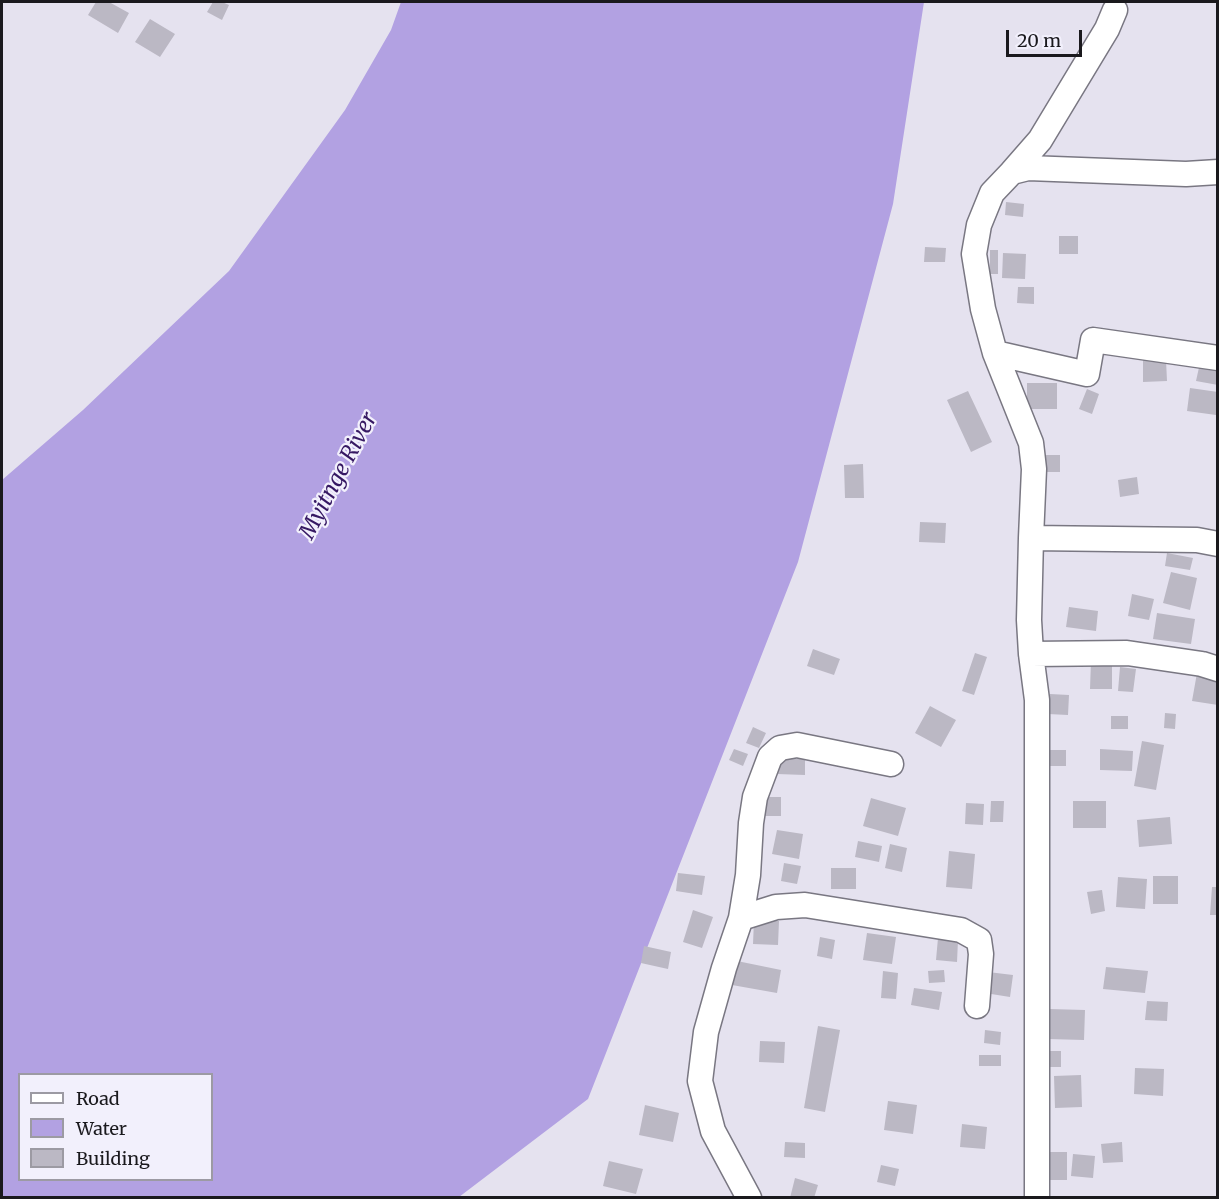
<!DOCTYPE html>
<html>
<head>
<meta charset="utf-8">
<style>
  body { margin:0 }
  #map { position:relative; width:1219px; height:1199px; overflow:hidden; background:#e5e2ef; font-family:Merriweather,serif }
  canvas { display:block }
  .frame { position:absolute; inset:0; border:3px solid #1a191d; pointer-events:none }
  .legend { position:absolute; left:18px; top:1073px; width:195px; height:108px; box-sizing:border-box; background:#f2f0fc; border:2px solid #9c9aa3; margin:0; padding:8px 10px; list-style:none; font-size:18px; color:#1a191d }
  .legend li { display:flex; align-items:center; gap:12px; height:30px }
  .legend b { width:30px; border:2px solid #9c9aa3 }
  .scale { position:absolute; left:1006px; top:30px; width:76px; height:27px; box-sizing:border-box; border:3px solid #1a191d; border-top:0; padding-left:8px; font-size:18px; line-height:21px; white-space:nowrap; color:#1a191d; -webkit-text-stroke:4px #f2f0fc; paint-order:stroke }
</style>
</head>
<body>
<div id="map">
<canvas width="1219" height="1199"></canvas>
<div class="frame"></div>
<ul class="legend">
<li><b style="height:8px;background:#fff"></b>Road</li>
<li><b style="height:16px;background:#b2a1e2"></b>Water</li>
<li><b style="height:16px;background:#bbb8c4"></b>Building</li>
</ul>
<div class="scale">20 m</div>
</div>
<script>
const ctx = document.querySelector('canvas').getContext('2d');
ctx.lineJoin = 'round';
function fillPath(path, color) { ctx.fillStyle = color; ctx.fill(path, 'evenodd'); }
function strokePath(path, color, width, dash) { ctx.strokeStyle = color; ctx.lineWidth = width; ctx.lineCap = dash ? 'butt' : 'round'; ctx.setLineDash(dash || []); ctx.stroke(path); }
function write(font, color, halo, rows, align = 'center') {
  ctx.font = font + ' Merriweather,serif'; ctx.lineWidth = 4.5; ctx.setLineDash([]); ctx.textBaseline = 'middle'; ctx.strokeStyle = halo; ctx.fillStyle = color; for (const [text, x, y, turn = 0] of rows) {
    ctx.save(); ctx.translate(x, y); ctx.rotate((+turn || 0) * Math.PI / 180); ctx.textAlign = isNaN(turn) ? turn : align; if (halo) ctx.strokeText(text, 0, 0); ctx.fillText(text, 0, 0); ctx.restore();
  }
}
fillPath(new Path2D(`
  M401 2H924L893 204 798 562 588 1099 459 1197H2V480L83 410 229 271 345 110 391 30ZM20 1074H212V1180H20Z`), '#b2a1e2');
fillPath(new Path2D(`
  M96 2H109L129 13 118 33 88 15Z
  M213 2H222L229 5 222 20 207 12Z
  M150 19 175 34 160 57 135 42Z
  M1006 202 1024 204 1023 217 1005 215Z
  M1059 236H1078V254H1059Z
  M925 247 946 248 945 262H924Z
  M990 250H998V274H990Z
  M1003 253 1026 254 1025 279 1002 278Z
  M1018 287H1034V304L1017 303Z
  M1143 360H1166L1167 381 1143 382Z
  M1200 363 1218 366V385L1196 381Z
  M1027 383H1057V409H1027Z
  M1190 388 1218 392 1216 415 1187 411Z
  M1087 389 1099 394 1092 414 1079 409Z
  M968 391 992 442 971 452 947 400Z
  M1036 455H1060V472H1036Z
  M863 464 864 498H845L844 465Z
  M1137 477 1139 494 1120 497 1118 480Z
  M920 522 946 523 945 543 919 542Z
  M1167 553 1193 558 1190 570 1165 566Z
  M1171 572 1197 578 1190 610 1163 603Z
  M1132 594 1154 599 1149 620 1128 616Z
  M1069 607 1098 611 1096 631 1066 627Z
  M1157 613 1195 619 1191 644 1153 639Z
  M813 649 840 659 834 675 807 666Z
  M975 653 987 657 974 695 962 691Z
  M1091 661 1112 662V689H1090Z
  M1120 667 1136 669 1133 692 1118 691Z
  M1197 673 1218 677V705L1192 701Z
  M1050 694 1069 695 1068 715 1048 714Z
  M930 706 956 720 941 747 915 733Z
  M1165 713 1176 714 1175 729 1164 728Z
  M1111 716H1128V729H1111Z
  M753 727 766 733 759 748 746 743Z
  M1142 741 1164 745 1156 790 1134 786Z
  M734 749 748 754 743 766 729 760Z
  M1100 749 1133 751 1132 771 1100 770Z
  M1044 750H1066V766H1044Z
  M777 758 805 759V775L777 774Z
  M757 797H781V816H757Z
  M871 798 906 808 898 836 863 826Z
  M991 801H1004L1003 822H990Z
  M1073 801H1106V828H1073Z
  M966 803 984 804 983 825 965 824Z
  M1170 817 1172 844 1139 847 1137 820Z
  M777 830 803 834 799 859 772 854Z
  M858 841 882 846 879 862 855 857Z
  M890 844 907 848 902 872 885 868Z
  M949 851 975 854 972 889 946 887Z
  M784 863 801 866 797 884 781 881Z
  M831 868H856V889H831Z
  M678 873 705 876 702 895 676 891Z
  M1153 876H1178V904H1153Z
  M1118 877 1147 879 1145 909 1116 907Z
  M1212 887H1218V915H1210Z
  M1102 890 1105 911 1091 914 1087 892Z
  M693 910 713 917 702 948 683 942Z
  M754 920 779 921 778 945 753 944Z
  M867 933 896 937 892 964 863 960Z
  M820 937 835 940 832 959 817 956Z
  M938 938 958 940 957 962 936 960Z
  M644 946 671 952 668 969 641 963Z
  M737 961 781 970 777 993 732 985Z
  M1106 967 1148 971 1145 993 1103 989Z
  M944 970 945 982 929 983 928 971Z
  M883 971 898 973 896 999 881 998Z
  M988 972 1013 975 1010 997 985 993Z
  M914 988 942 992 939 1010 911 1005Z
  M1147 1001 1168 1002 1167 1021 1145 1020Z
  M1049 1009 1085 1010 1084 1040 1048 1039Z
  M818 1026 840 1030 825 1112 804 1108Z
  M985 1030 1001 1032 1000 1045 984 1043Z
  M760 1041 785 1042 784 1063 759 1062Z
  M1043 1051H1061V1067H1043Z
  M979 1055H1001V1066H979Z
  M1135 1068 1164 1069 1163 1096 1134 1094Z
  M1081 1075 1082 1107 1055 1108 1054 1076Z
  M888 1101 917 1105 913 1134 884 1130Z
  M645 1105 679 1113 673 1142 639 1135Z
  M962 1124 987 1127 985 1149 960 1147Z
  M785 1142 805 1143V1158L784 1157Z
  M1122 1142 1123 1162 1103 1163 1101 1144Z
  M1043 1152H1067V1180H1043Z
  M1073 1154 1095 1156 1093 1178 1071 1176Z
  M609 1161 643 1169 636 1194 603 1186Z
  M881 1165 899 1169 895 1186 877 1182Z
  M795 1178 818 1185 814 1198H790Z`), '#bbb8c4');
const street = new Path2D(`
  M1012 172 1040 140 1107 29 1115 10
  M995 353 1087 374 1093 340 1218 358
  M1031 538 1197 540 1218 544
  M1031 654 1127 653 1202 664 1218 669
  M741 918 776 907 805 905 961 930 979 940 981 954 977 1006
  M749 1198 713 1131 700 1081 706 1032 724 968 741 918 748 875 751 823 755 797 770 757 780 748 797 745 891 764
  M1037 1198V700L1031 654 1029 620 1031 538 1034 469 1031 443 995 353 983 309 974 254 979 225 992 193 1012 172 1028 168 1186 174 1218 172`);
strokePath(street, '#797782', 27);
strokePath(street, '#fff', 24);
write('italic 22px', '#361863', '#f2f0fc', [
  ["Myitnge River",339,476,-62]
]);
</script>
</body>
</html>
